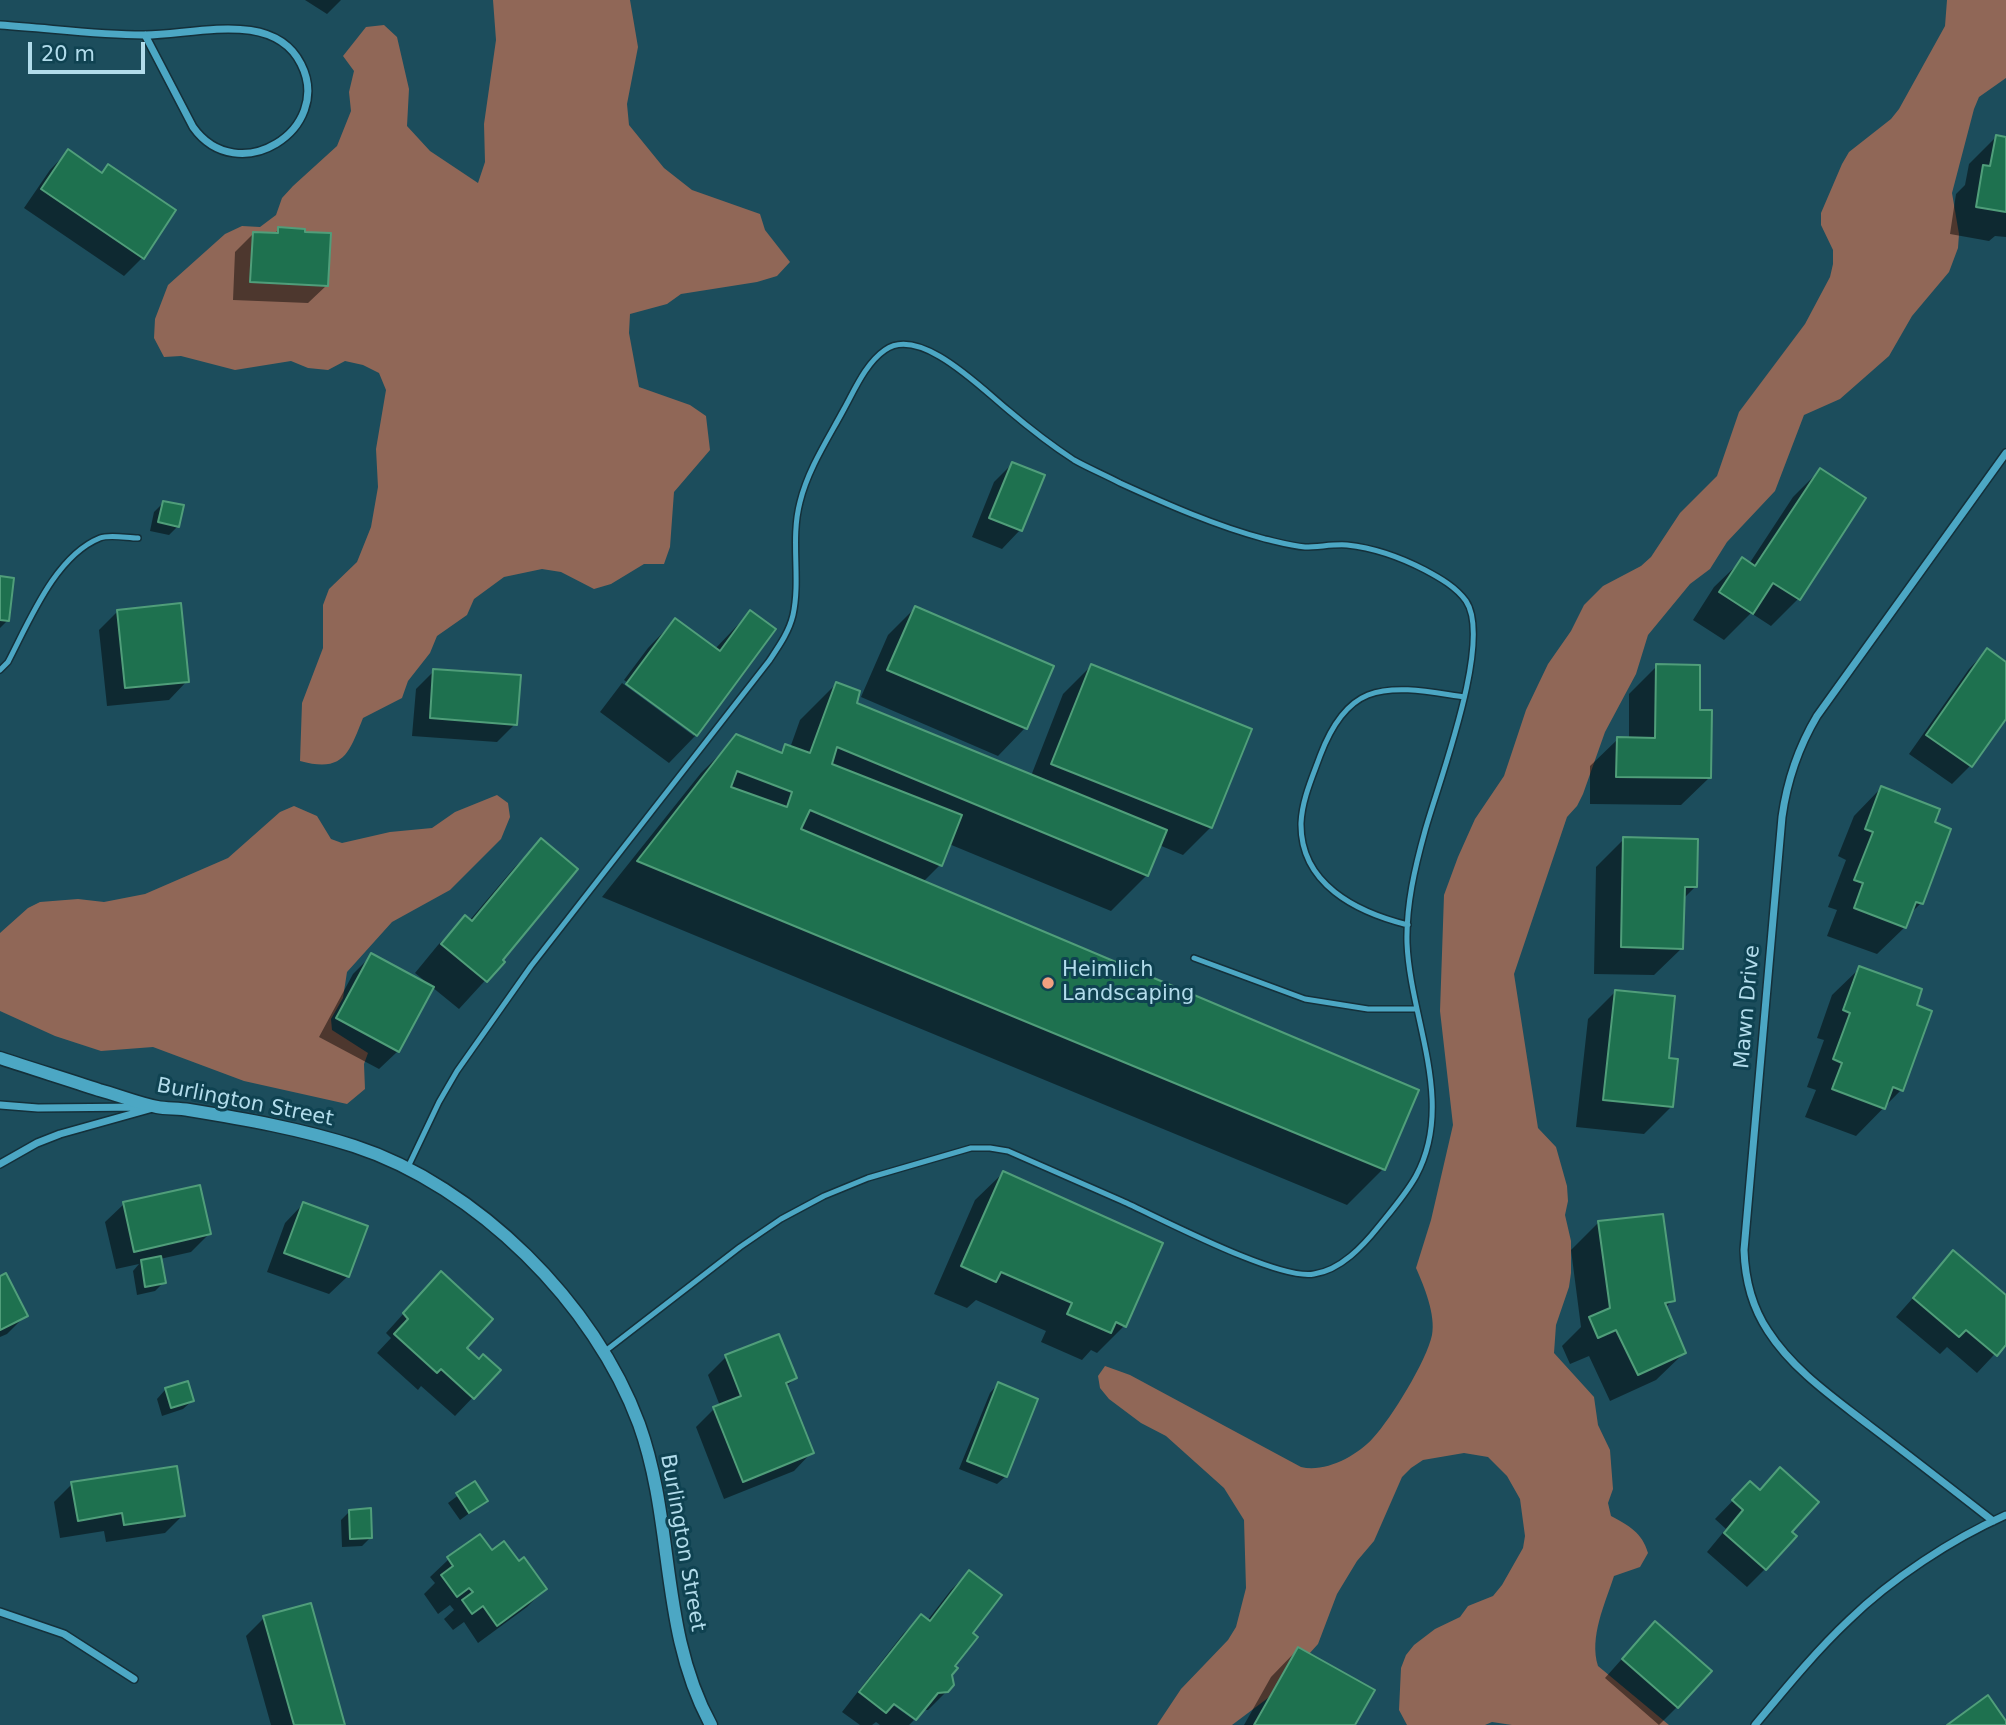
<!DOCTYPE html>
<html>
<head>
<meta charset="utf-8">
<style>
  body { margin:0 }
  #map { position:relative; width:2006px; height:1725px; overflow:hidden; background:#1c4d5c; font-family:"DejaVu Sans",sans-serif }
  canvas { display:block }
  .scale { position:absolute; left:28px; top:42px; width:117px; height:32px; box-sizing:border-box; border:4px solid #b2dceb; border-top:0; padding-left:9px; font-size:21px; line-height:24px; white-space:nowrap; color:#b2dceb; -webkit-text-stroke:5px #0f4251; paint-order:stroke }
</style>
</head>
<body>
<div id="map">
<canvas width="2006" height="1725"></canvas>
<div class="scale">20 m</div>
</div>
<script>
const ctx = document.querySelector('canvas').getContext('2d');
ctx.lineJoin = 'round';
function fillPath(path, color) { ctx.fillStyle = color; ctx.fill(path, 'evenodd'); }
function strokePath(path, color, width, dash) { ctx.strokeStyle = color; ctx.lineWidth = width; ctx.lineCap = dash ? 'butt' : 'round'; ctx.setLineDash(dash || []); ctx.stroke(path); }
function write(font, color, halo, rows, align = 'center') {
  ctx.font = font + ' "DejaVu Sans",sans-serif'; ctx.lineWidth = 6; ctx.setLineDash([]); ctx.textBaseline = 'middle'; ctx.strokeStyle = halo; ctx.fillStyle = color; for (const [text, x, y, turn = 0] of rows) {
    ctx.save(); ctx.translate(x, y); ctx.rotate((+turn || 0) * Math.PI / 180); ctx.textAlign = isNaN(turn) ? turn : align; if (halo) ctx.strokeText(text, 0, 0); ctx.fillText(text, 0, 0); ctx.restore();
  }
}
fillPath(new Path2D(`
  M493 0H630L638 47 627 104 629 125 664 168 692 190 760 214 765 230 790 262 777 276 757 282 681 294 667 304 630 314 629 333 639 387 690 405 706 416 710 450 674 492 670 547 664 564H644L611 584 594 589 561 572 542 569 504 577 474 599 467 615 437 636 430 653 408 681 402 698 363 718C349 753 344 773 300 761L302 703 323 648V605L329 589 357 562 371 527 378 487 376 449 386 390 379 373 363 365 345 361 328 370 308 368 291 361 235 370 181 356 164 357 154 338 155 319 168 285 225 234 242 226 260 227 276 215 282 198 293 186 337 146 351 111 349 92 354 71 343 56 366 27 384 25 397 37 409 89 407 126 430 151 478 183 485 162 484 124 496 40Z
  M1947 0H2006V78L1979 97 1974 109 1952 193 1959 234 1958 248 1949 272 1912 316 1889 356 1840 399 1804 415 1775 491 1727 542 1710 569 1690 584 1648 635 1636 674 1605 732 1583 794 1577 806 1567 817 1514 974 1538 1128 1556 1147 1567 1186 1568 1201 1565 1215 1571 1241V1273L1569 1287 1556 1325 1554 1353 1594 1397 1598 1425 1610 1450 1613 1489 1608 1503 1611 1516C1629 1526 1642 1532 1648 1553L1640 1567 1614 1576C1605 1604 1589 1637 1598 1666L1669 1725H1512L1492 1722 1485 1725H1407L1399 1710 1401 1668 1406 1655 1414 1645 1435 1629 1460 1617 1468 1606 1493 1596 1502 1585 1523 1548 1525 1536 1520 1499 1507 1476 1488 1457 1464 1453 1423 1460 1411 1468 1402 1477 1374 1541 1357 1561 1337 1594 1318 1644 1272 1695 1232 1725H1157L1181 1689 1228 1640 1236 1627 1246 1588 1244 1520 1224 1488 1166 1436 1141 1423 1109 1399 1100 1388 1098 1376 1105 1366 1130 1375 1301 1467C1325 1473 1357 1456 1373 1438 1391 1419 1427 1360 1432 1335 1436 1315 1424 1286 1416 1268L1431 1220 1453 1125 1440 1011 1444 895 1458 857 1475 819 1504 776 1526 710 1548 664 1571 631 1584 605 1603 586 1641 566 1651 557 1680 513 1717 476 1739 412 1805 324 1830 277 1833 264V250L1821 225V213L1842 164 1849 152 1891 119 1899 109 1945 26Z
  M497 795 508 803 510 817 501 839 450 890 392 922 347 972 343 998 331 1019 332 1030 368 1053 364 1064 365 1089 347 1104 244 1081 153 1047 101 1051 55 1036 0 1011V933L28 908 40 902 78 899 104 902 145 894 228 858 280 812 294 806 317 816 331 839 342 843 390 832 432 828 455 812Z`), '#906757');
fillPath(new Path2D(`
  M305 0H341L327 14Z
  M1996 137 2006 138V237L1995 236 1989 241 1950 234 1956 194 1965 185 1969 164Z
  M68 151 142 258 124 276 24 208 50 170Z
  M279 229 327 285 308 303 233 300 235 252 253 234 273 235Z
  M1012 464 1042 476 1020 530 1002 549 972 537 994 482Z
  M1820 470 1798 599 1771 626 1751 613 1724 640 1693 620 1714 587 1742 560 1749 564 1793 497Z
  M163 503 178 526 169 535 150 531 154 512Z
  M0 578 8 620 0 628Z
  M915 608 1052 667 1025 728 998 756 861 697 888 635Z
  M118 611 187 681 169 700 107 706 99 630Z
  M750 612 696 735 669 763 600 712 622 683 694 736V732L624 680 648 648 675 620 715 649Z
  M1987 650 2006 664V716L1970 766 1952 784 1909 754 1969 669Z
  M1091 666 1250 730 1211 827 1183 855 1159 845 1147 875 1111 911 949 844 940 865 923 882 1383 1169 1347 1205 602 897 701 773 737 737 779 753 786 746 790 748 800 720 836 684 855 704 1031 776 1063 694Z
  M1657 666 1698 711 1709 778 1681 805 1590 804V766L1618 739H1629V694Z
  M434 671 515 724 497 742 412 736 416 689Z
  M1881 788 1933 823 1921 903 1909 915 1905 927 1877 954 1827 936 1837 910 1828 907 1846 860 1838 856 1854 816Z
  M1624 839 1696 886 1683 899 1682 948 1654 975 1594 974 1596 867Z
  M541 840 500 960 502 962 459 1009 432 987 398 1051 379 1069 319 1037 353 974 371 956 431 986 415 973 438 945 465 918 469 921 514 868Z
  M1860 968 1914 1006 1901 1090 1856 1136 1805 1117 1816 1090 1807 1087 1824 1040 1817 1038 1832 995Z
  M1615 992 1667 1060 1672 1106 1644 1134 1576 1127 1588 1019Z
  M1003 1173 1124 1326 1097 1353 1091 1350 1082 1360 1041 1342 1046 1331 976 1300 967 1308 934 1294 975 1200Z
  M124 1204 209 1234 191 1252 160 1259 164 1282 155 1291 137 1295 133 1271 139 1264 116 1269 105 1222Z
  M303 1204 348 1276 329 1294 267 1272 285 1223Z
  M1598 1223 1673 1300 1665 1308 1684 1353 1656 1380 1610 1401 1589 1356 1570 1364 1562 1346 1581 1327 1571 1250Z
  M1953 1253 2006 1297V1342L1977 1373 1947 1347 1940 1354 1896 1317Z
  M0 1278 26 1315 7 1334 0 1337Z
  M423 1292 464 1348 479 1361 499 1370 455 1416 421 1386 418 1390 377 1353 391 1338 386 1333Z
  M726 1357 795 1378 786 1387 812 1452 794 1471 724 1499 696 1427 714 1409 720 1406 708 1375Z
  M186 1383 192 1401 183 1409 162 1416 157 1399 165 1390Z
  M998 1384 1006 1476 997 1484 959 1469 990 1393Z
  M1780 1469 1790 1532 1765 1569 1747 1587 1707 1552 1726 1529 1715 1519 1750 1483 1759 1491Z
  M475 1483 486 1501 460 1520 448 1503Z
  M72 1484 183 1515 165 1533 106 1542 104 1531 60 1538 54 1502Z
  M350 1511 371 1537 362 1546 342 1547 341 1520Z
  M491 1552 545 1589 527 1607 478 1643 464 1622 453 1630 444 1619 454 1610 450 1605 438 1614 424 1594 435 1583 430 1577 449 1559Z
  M969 1572 947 1691 928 1710H922L888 1697 886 1700 914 1720 909 1725H880L876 1722 872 1725H860L842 1712 903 1634 921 1616 927 1621 951 1590Z
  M264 1618 343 1725H271L246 1636Z
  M1637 1642 1677 1707 1659 1725 1605 1678Z
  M1298 1649 1353 1725H1244L1271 1677Z`), '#0007');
const building = new Path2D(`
  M1996 135 2006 137V212L1976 207 1983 165 1990 166Z
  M68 149 102 173 108 164 176 210 144 259 41 189Z
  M278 227 305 229V232L331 233 328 286 250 282 253 232 278 233Z
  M1012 462 1045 475 1022 531 989 518Z
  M1820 468 1866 498 1800 600 1773 583 1753 614 1719 592 1742 557 1755 566Z
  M163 501 184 505 179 527 158 522Z
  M0 576 14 578 9 621 0 620Z
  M181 603 189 682 125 688 117 610Z
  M915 606 1054 666 1027 729 887 670Z
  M750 610 776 629 697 736 626 684 675 618 720 651Z
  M1987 648 2006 662V719L1972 767 1926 735Z
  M1091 664 1252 729 1212 828 1051 764Z
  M1656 664 1700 665V710H1712L1711 778 1616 777 1617 737 1655 738Z
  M433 669 521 675 517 725 430 718Z
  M836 682 860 691 857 703 1167 830 1148 876 837 747 832 764 962 815 942 866 810 810 801 829 1419 1090 1385 1170 637 861 736 734 782 753 785 744 810 753ZM737 771 792 792 787 807 731 787Z
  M1881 786 1940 809 1935 822 1951 829 1923 904 1916 902 1906 928 1854 908 1863 883 1854 880 1873 832 1865 829Z
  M1623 837 1698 839 1697 887H1685L1683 949 1621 947Z
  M541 838 578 869 503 960 505 962 487 982 441 944 465 915 472 921Z
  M371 953 434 987 399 1052 336 1018Z
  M1859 966 1922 989 1917 1005 1932 1011 1903 1091 1893 1087 1885 1109 1832 1089 1842 1063 1833 1059 1850 1013 1843 1010Z
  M1615 990 1675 996 1669 1058 1678 1059 1673 1107 1603 1100Z
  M1003 1171 1163 1243 1126 1327 1116 1322 1111 1333 1067 1314 1072 1303 1001 1272 996 1282 961 1266Z
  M200 1185 211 1234 134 1252 123 1202Z
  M303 1202 368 1226 349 1277 284 1253Z
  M1663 1214 1675 1301 1665 1303 1686 1353 1638 1375 1616 1330 1598 1338 1589 1317 1610 1308 1598 1221Z
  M1953 1250 2006 1295V1345L1997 1356 1966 1330 1959 1337 1913 1298Z
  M161 1256 166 1283 145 1287 141 1260Z
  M441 1271 493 1319 467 1348 479 1359 483 1354 501 1370 474 1399 441 1369 437 1373 394 1334 408 1319 403 1313Z
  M6 1273 28 1316 0 1330V1276Z
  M779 1334 797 1378 786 1383 814 1453 743 1482 713 1407 741 1396 725 1355Z
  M188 1381 194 1401 171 1408 165 1388Z
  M998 1382 1038 1399 1007 1477 967 1461Z
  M177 1466 185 1516 124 1525 122 1513 78 1521 71 1482Z
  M1780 1467 1819 1502 1792 1532 1797 1536 1766 1570 1724 1533 1743 1510 1732 1500 1750 1481 1760 1490Z
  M475 1481 488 1501 469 1513 456 1493Z
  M371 1508 372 1538 350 1539 349 1510Z
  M480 1534 492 1550 504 1541 519 1561 524 1557 547 1589 497 1626 483 1606 472 1614 462 1600 473 1592 469 1588 457 1597 441 1575 453 1566 447 1557Z
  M969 1570 1002 1595 973 1633 978 1637 955 1666 958 1668 952 1675 954 1685 948 1692 938 1693 916 1720 894 1704 886 1713 859 1692 921 1614 930 1621Z
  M311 1603 345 1725H294L263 1616Z
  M1655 1621 1712 1671 1678 1708 1622 1659Z
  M1298 1647 1375 1690 1355 1725H1254Z
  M1988 1695 2006 1721V1725H1947Z`);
fillPath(building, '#1e714f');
strokePath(building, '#509e7a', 2);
const service = new Path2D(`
  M0 670 8 662C29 622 55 556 100 538 110 534 127 538 138 538
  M1408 925C1356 912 1300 884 1301 823 1302 800 1312 778 1320 756 1329 732 1343 705 1368 695 1397 684 1435 693 1464 697
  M1194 958 1305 999 1368 1009H1416
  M408 1167 439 1102 457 1071 531 966 769 661C779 646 789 632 793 615 801 578 790 540 800 502 808 469 828 439 844 409 855 389 866 363 885 350 920 325 982 389 1008 410 1028 427 1051 445 1074 460 1088 468 1105 475 1120 483 1166 504 1216 526 1265 539 1278 542 1292 546 1305 547 1319 547 1333 544 1347 545 1375 548 1400 557 1425 570 1440 578 1456 587 1466 601 1493 641 1438 784 1425 831 1415 867 1406 905 1407 943 1410 1019 1456 1102 1416 1176 1406 1194 1392 1210 1379 1226 1363 1246 1341 1270 1314 1274 1279 1281 1160 1218 1122 1201 1084 1184 1046 1168 1008 1151L990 1148H971L868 1178 824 1196 781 1219 740 1247 604 1352`);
const minor = new Path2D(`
  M0 25C48 28 96 35 143 35 190 36 273 8 301 64 334 129 238 190 193 127L145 35
  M0 1105 38 1108 143 1107
  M0 1164 37 1143 60 1134 153 1108
  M1993 1521C1952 1489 1911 1457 1870 1426 1834 1398 1793 1370 1768 1331 1752 1307 1745 1279 1744 1250L1782 817C1787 781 1798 748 1817 716L2006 453
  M0 1612 64 1634 134 1679
  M1755 1725C1785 1689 1815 1652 1849 1620 1891 1579 1952 1539 2006 1515`);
const tertiary = new Path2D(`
  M0 1058C33 1069 66 1079 99 1090 118 1095 137 1103 157 1107 167 1109 178 1108 189 1110 244 1119 301 1129 354 1146 477 1186 595 1304 639 1424 675 1524 659 1630 711 1725`);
strokePath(service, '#14303a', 8);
strokePath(minor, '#14303a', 10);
strokePath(tertiary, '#14303a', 15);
strokePath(service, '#4ca7c4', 5);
strokePath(minor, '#4ca7c4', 7);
strokePath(tertiary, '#4ca7c4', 12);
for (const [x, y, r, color] of [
  [1048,983,7,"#f2a080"]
]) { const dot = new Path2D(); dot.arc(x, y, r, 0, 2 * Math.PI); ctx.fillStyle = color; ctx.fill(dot); strokePath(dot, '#0f4251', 2.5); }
write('21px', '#b2dceb', '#0f4251', [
  ["Heimlich",1062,971],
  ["Landscaping",1062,995]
], 'left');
write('21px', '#b2dceb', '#0f4251', [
  ["Mawn Drive",1748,1007,-85],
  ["Burlington Street",245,1103,11],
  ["Burlington Street",682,1543,80]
]);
</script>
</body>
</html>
